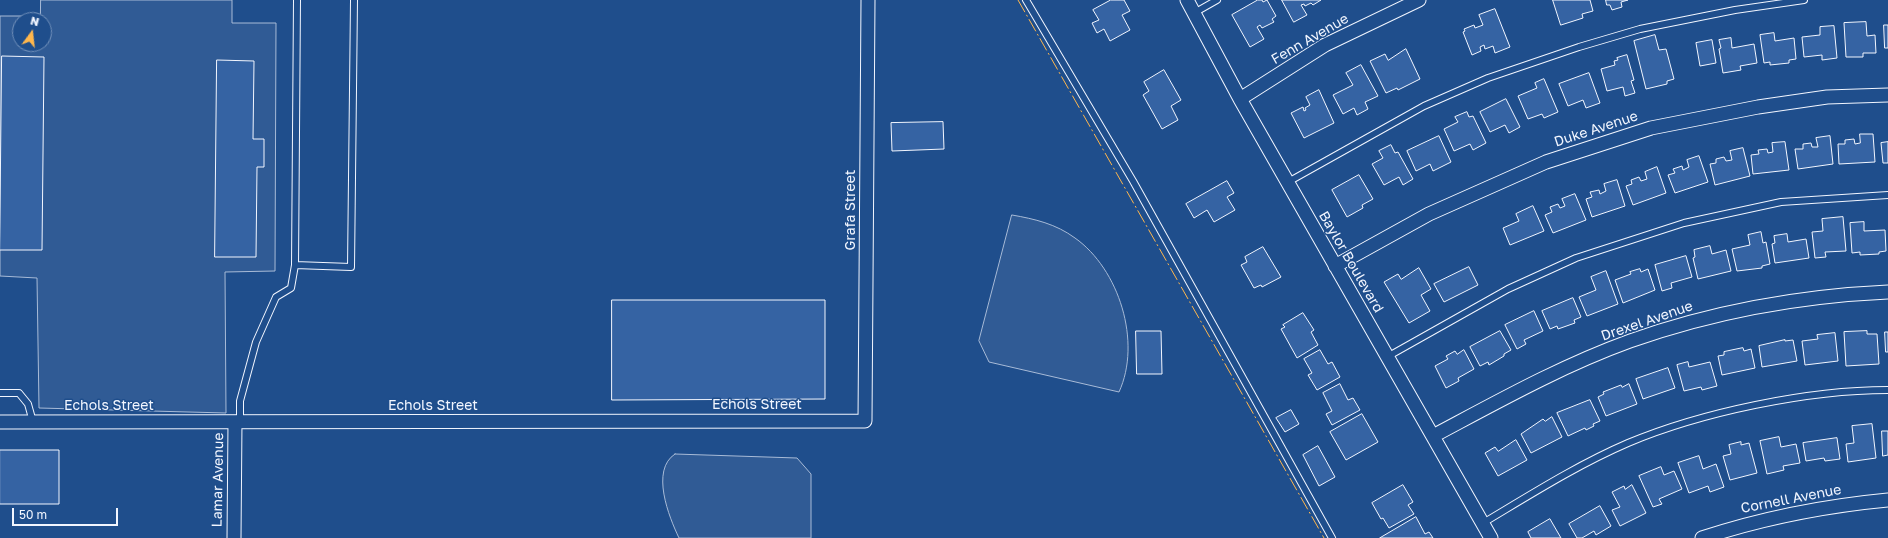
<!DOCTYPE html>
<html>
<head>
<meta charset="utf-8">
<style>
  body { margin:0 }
  #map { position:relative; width:1888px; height:538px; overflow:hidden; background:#1f4e8c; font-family:"Golos Text",sans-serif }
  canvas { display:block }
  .north { position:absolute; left:12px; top:12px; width:40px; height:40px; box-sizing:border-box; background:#1f4e8c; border:1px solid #7391ba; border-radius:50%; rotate:15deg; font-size:11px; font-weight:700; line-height:16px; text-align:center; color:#f2f6ff }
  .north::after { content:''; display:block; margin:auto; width:14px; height:18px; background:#ffb74d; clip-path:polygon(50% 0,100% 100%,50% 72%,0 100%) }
  .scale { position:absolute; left:12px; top:508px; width:106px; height:18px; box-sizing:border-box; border:2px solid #f2f6ff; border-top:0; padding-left:5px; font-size:12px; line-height:14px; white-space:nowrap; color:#f2f6ff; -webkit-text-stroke:3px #1f4e8c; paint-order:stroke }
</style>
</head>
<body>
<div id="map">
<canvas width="1888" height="538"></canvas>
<div class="north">N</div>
<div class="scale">50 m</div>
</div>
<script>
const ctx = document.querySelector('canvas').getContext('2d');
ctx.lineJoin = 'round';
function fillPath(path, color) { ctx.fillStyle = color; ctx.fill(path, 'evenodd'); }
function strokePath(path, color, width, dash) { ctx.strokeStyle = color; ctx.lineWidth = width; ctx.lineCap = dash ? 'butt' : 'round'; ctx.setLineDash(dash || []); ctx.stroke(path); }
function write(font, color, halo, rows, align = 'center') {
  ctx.font = font + ' "Golos Text",sans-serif'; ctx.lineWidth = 3; ctx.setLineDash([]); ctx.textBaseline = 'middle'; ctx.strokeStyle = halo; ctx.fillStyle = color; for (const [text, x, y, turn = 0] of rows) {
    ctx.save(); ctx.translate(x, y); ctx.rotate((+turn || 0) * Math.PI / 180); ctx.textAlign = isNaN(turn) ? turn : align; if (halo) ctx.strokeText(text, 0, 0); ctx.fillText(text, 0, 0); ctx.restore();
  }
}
const green = new Path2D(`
  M41 0H232V23H276L275 271 225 272 226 413 39 408 37 278 0 276V16H40ZM20 20H44V44H20Z
  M1012 215C1035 219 1056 224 1075 238 1119 269 1142 342 1119 392L989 362 979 341Z
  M675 454 797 458 811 474V538H679C669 517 650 470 675 454Z`);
fillPath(green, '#305b95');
strokePath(green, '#a8bbd7', 1);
const building = new Path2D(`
  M1111 0H1124L1130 11 1122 15 1130 30 1110 41 1104 29 1097 33 1092 23 1099 20 1093 10Z
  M1258 0H1262L1263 2 1267 0 1276 16 1272 19 1274 22 1262 28 1260 25 1257 27 1264 39 1250 47 1232 15Z
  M1282 0H1321L1313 5 1311 3 1305 6 1304 4 1301 5 1307 15 1294 22Z
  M1553 0H1590L1593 11 1582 14 1583 18 1561 25Z
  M1606 0H1628L1621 2 1622 7 1612 10 1610 5H1607Z
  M1495 9 1510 47 1495 53 1493 46 1485 49 1484 45 1480 47 1481 51 1472 55 1463 32 1465 31 1464 29 1474 25 1475 28 1483 25 1479 15Z
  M1866 22 1867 36 1875 35 1876 53H1863V57H1846L1844 23Z
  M1884 25H1888V48H1885Z
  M1834 26 1837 58 1822 60V55L1804 57 1802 37 1820 35V27Z
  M1774 33 1775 41 1794 38 1796 59 1789 60V63L1770 65V62L1764 63 1760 35Z
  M1655 35 1659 50 1666 49 1674 79 1667 81V84L1646 89 1634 41Z
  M1731 38 1732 48 1754 44 1757 63 1740 66 1741 70 1723 73 1719 49 1721 48 1719 40Z
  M1712 40 1716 63 1700 66 1696 43Z
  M1406 49 1420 79 1398 90 1397 88 1386 93 1370 61 1385 54 1388 60Z
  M1627 55 1634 80 1631 81 1635 93 1625 96 1623 87 1607 91 1601 69 1615 65 1614 61 1618 60 1617 58Z
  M2 56 44 57 42 250H0Z
  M217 60 254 61 253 139H264V167H257L256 257H215Z
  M1361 65 1378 96 1365 102 1368 109 1357 115 1354 108 1343 114 1333 95 1353 85 1346 73Z
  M1164 70 1181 100 1171 106 1178 120 1162 129 1143 95 1149 91 1144 82Z
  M1589 73 1600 103 1586 108 1583 100 1568 106 1559 84Z
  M1544 79 1558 112 1544 118 1542 114 1528 119 1518 96 1537 88 1535 83Z
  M1319 90 1334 123 1304 138 1291 113 1303 107 1304 111 1306 110 1305 108 1310 105 1306 97Z
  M1506 99 1520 127 1509 133 1505 125 1490 132 1480 112Z
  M1467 112 1469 117 1473 116 1486 143 1473 150 1470 144 1454 151 1444 129 1458 122 1455 117Z
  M943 122 944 149 892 151 891 123Z
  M1860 134H1873L1875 162 1839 164 1838 144H1845V140L1854 139 1855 144 1860 143Z
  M1439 136 1451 162 1433 171 1430 164 1416 171 1407 151Z
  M1830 136 1833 164 1798 169 1795 149H1803V144L1811 143 1812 147H1818L1816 138Z
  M1785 142 1789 170 1753 174 1751 155 1759 154 1758 150 1767 149 1768 153 1773 152 1772 143Z
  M1888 142V163H1883L1881 143Z
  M1391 145 1395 153 1398 152 1413 179 1403 185 1399 177 1384 185 1372 164 1383 158 1379 151Z
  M1743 148 1750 176 1715 185 1710 164 1716 163V159L1724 157 1726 161 1732 160 1730 151Z
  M1699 156 1708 182 1675 193 1668 175 1675 173 1673 169 1682 166 1683 170 1689 167 1687 160Z
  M1657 167 1666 193 1633 205 1626 186 1632 184 1631 180 1639 177 1641 181 1647 179 1645 172Z
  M1359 175 1373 199 1362 205 1363 208 1347 217 1332 190Z
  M1617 180 1625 206 1592 217 1586 199 1592 197 1590 192 1599 190 1600 194 1606 191 1604 184Z
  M1227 181 1234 193 1227 197 1235 210 1214 222 1207 210 1194 218 1186 204Z
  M1575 194 1586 220 1553 233 1545 215 1552 212 1550 207 1558 204 1560 208 1565 206 1562 199Z
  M1533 206 1544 231 1510 245 1503 228 1519 221 1516 214Z
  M1843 217 1846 251 1825 252 1826 257 1815 258 1812 232 1823 231 1822 219Z
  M1864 222V231L1885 230 1886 251 1879 252V254L1860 255V252L1852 253 1850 223Z
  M1761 232 1763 243 1766 242 1770 264 1762 266V268L1737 271 1732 249 1750 245 1748 235Z
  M1787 234 1788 242 1806 239 1809 258 1775 263 1772 244 1775 243 1774 236Z
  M1710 246 1712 254 1726 250 1731 271 1698 279 1693 258 1695 257 1694 250Z
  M1263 247 1281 277 1262 287 1261 285 1254 288 1241 265 1247 262 1245 257Z
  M1686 256 1692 277 1671 283 1672 288 1662 291 1655 265Z
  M1469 267 1478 285 1444 302 1434 284Z
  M1419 268 1431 289 1421 295 1430 311 1409 323 1384 282 1398 274 1401 279Z
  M1640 269 1641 272 1648 269 1655 290 1623 303 1615 280 1631 274 1630 272Z
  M1606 271 1618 304 1587 316 1579 297 1596 290 1591 277Z
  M1573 298 1581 317 1574 320 1575 323 1558 329 1557 326 1550 329 1542 311Z
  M612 300H825V399L612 400Z
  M1534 311 1543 331 1524 340 1526 344 1517 349 1505 325Z
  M1303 313 1314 330 1311 332 1318 345 1297 358 1281 329 1285 327 1283 325Z
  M1136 331H1161L1162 374H1137Z
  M1500 331 1511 350 1504 354V356L1489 365 1488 362 1480 366 1470 347Z
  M1867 331V334H1877L1879 364 1846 366 1844 332Z
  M1885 332H1888V352H1886Z
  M1835 333 1838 361 1805 365 1802 341 1818 339 1817 335Z
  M1785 340V341L1793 340 1797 361 1762 367 1759 346Z
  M1743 348 1744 351 1751 349 1755 368 1722 375 1718 356 1724 355V352Z
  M1320 350 1328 364 1332 362 1340 377 1317 390 1308 375 1312 373 1304 359Z
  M1464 350 1474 369 1458 378 1459 381 1446 388 1435 366 1448 359 1446 356 1455 351 1457 354Z
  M1688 362 1689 367 1710 362 1717 386 1702 390 1701 387 1684 391 1677 365Z
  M1668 368 1675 388 1643 399 1636 379Z
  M1340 384 1348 400 1353 398 1360 410 1332 425 1326 414 1332 411 1323 393Z
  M1629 384 1637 404 1606 416 1598 397 1604 394 1603 392 1621 385 1622 387Z
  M1590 400 1600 421 1593 424 1594 426 1586 430 1585 428 1568 436 1557 413Z
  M1291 410 1299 424 1285 432 1276 418Z
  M1362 414 1378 442 1346 460 1330 432Z
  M1552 417 1562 437 1531 453 1521 434 1543 419 1545 421Z
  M1872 424 1876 458 1848 462 1846 444 1854 443 1852 426Z
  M1882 431H1888V455L1883 456Z
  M1779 437 1781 447 1796 444 1800 463 1783 466 1784 470 1767 474 1760 441Z
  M1837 438 1840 459 1825 461 1824 458 1806 461 1803 443Z
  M1516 440 1527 460 1498 476 1485 453 1495 447 1498 451Z
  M1741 442V445L1749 443 1757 473 1730 480 1723 456 1731 454 1729 445Z
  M1318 446 1335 477 1319 486 1303 455Z
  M0 450H59V504H0Z
  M1699 456 1703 469 1716 464 1724 487 1710 492 1708 486 1689 493 1678 463Z
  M1661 467 1664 475 1674 471 1682 489 1659 499 1662 504 1653 507 1639 476Z
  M1403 485 1413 502 1408 505 1414 514 1389 528 1383 518 1381 519 1372 503Z
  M1632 485 1646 513 1620 526 1612 510 1620 507 1612 492 1624 486 1625 489Z
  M1600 506 1611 526 1596 535 1594 531 1582 538H1577L1569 524Z
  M1416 517 1425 534 1429 532 1433 538H1380Z
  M1550 519 1561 538H1531L1528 532Z`);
fillPath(building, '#3563a3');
strokePath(building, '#f2f6ff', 1);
const service = new Path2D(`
  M1026 0 1133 181 1332 538
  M1194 13 1217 0
  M1288 182 1424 106 1488 78 1579 47 1640 29 1735 10 1804 0
  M295 265 351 267 354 0
  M1387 357 1508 289 1576 258 1684 223 1781 202 1888 195
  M0 393H19L28 404 33 422
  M240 422V401L256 342 276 297 291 288 295 265 297 0
  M1483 523C1530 495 1577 465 1628 443 1702 412 1808 390 1888 390`);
const minor = new Path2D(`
  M1187 0 1240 99 1491 538
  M1240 99 1325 45 1419 0
  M1335 266 1429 214 1546 162 1651 128 1758 107 1827 97 1888 95
  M0 422 865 421 868 0
  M1433 436C1497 402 1561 366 1630 341 1712 312 1801 296 1888 292
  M234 538 235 422
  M1702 538C1763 518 1825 506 1888 500`);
strokePath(service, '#f2f6ff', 8);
strokePath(minor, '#f2f6ff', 15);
strokePath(service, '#1f4e8c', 6);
strokePath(minor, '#1f4e8c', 13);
strokePath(new Path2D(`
  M1018 0 1324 538`), '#ffb74d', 1, [14, 3, 2, 3]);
write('14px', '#f2f6ff', '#1f4e8c', [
  ["Fenn Avenue",1310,39,-30],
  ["Duke Avenue",1596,129,-18],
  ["Grafa Street",851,210,-90],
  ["Baylor Boulevard",1351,262,60],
  ["Drexel Avenue",1647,321,-19],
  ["Echols Street",757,405],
  ["Echols Street",109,406],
  ["Echols Street",433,406],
  ["Lamar Avenue",218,480,-89],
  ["Cornell Avenue",1791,499,-11]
]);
</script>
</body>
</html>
